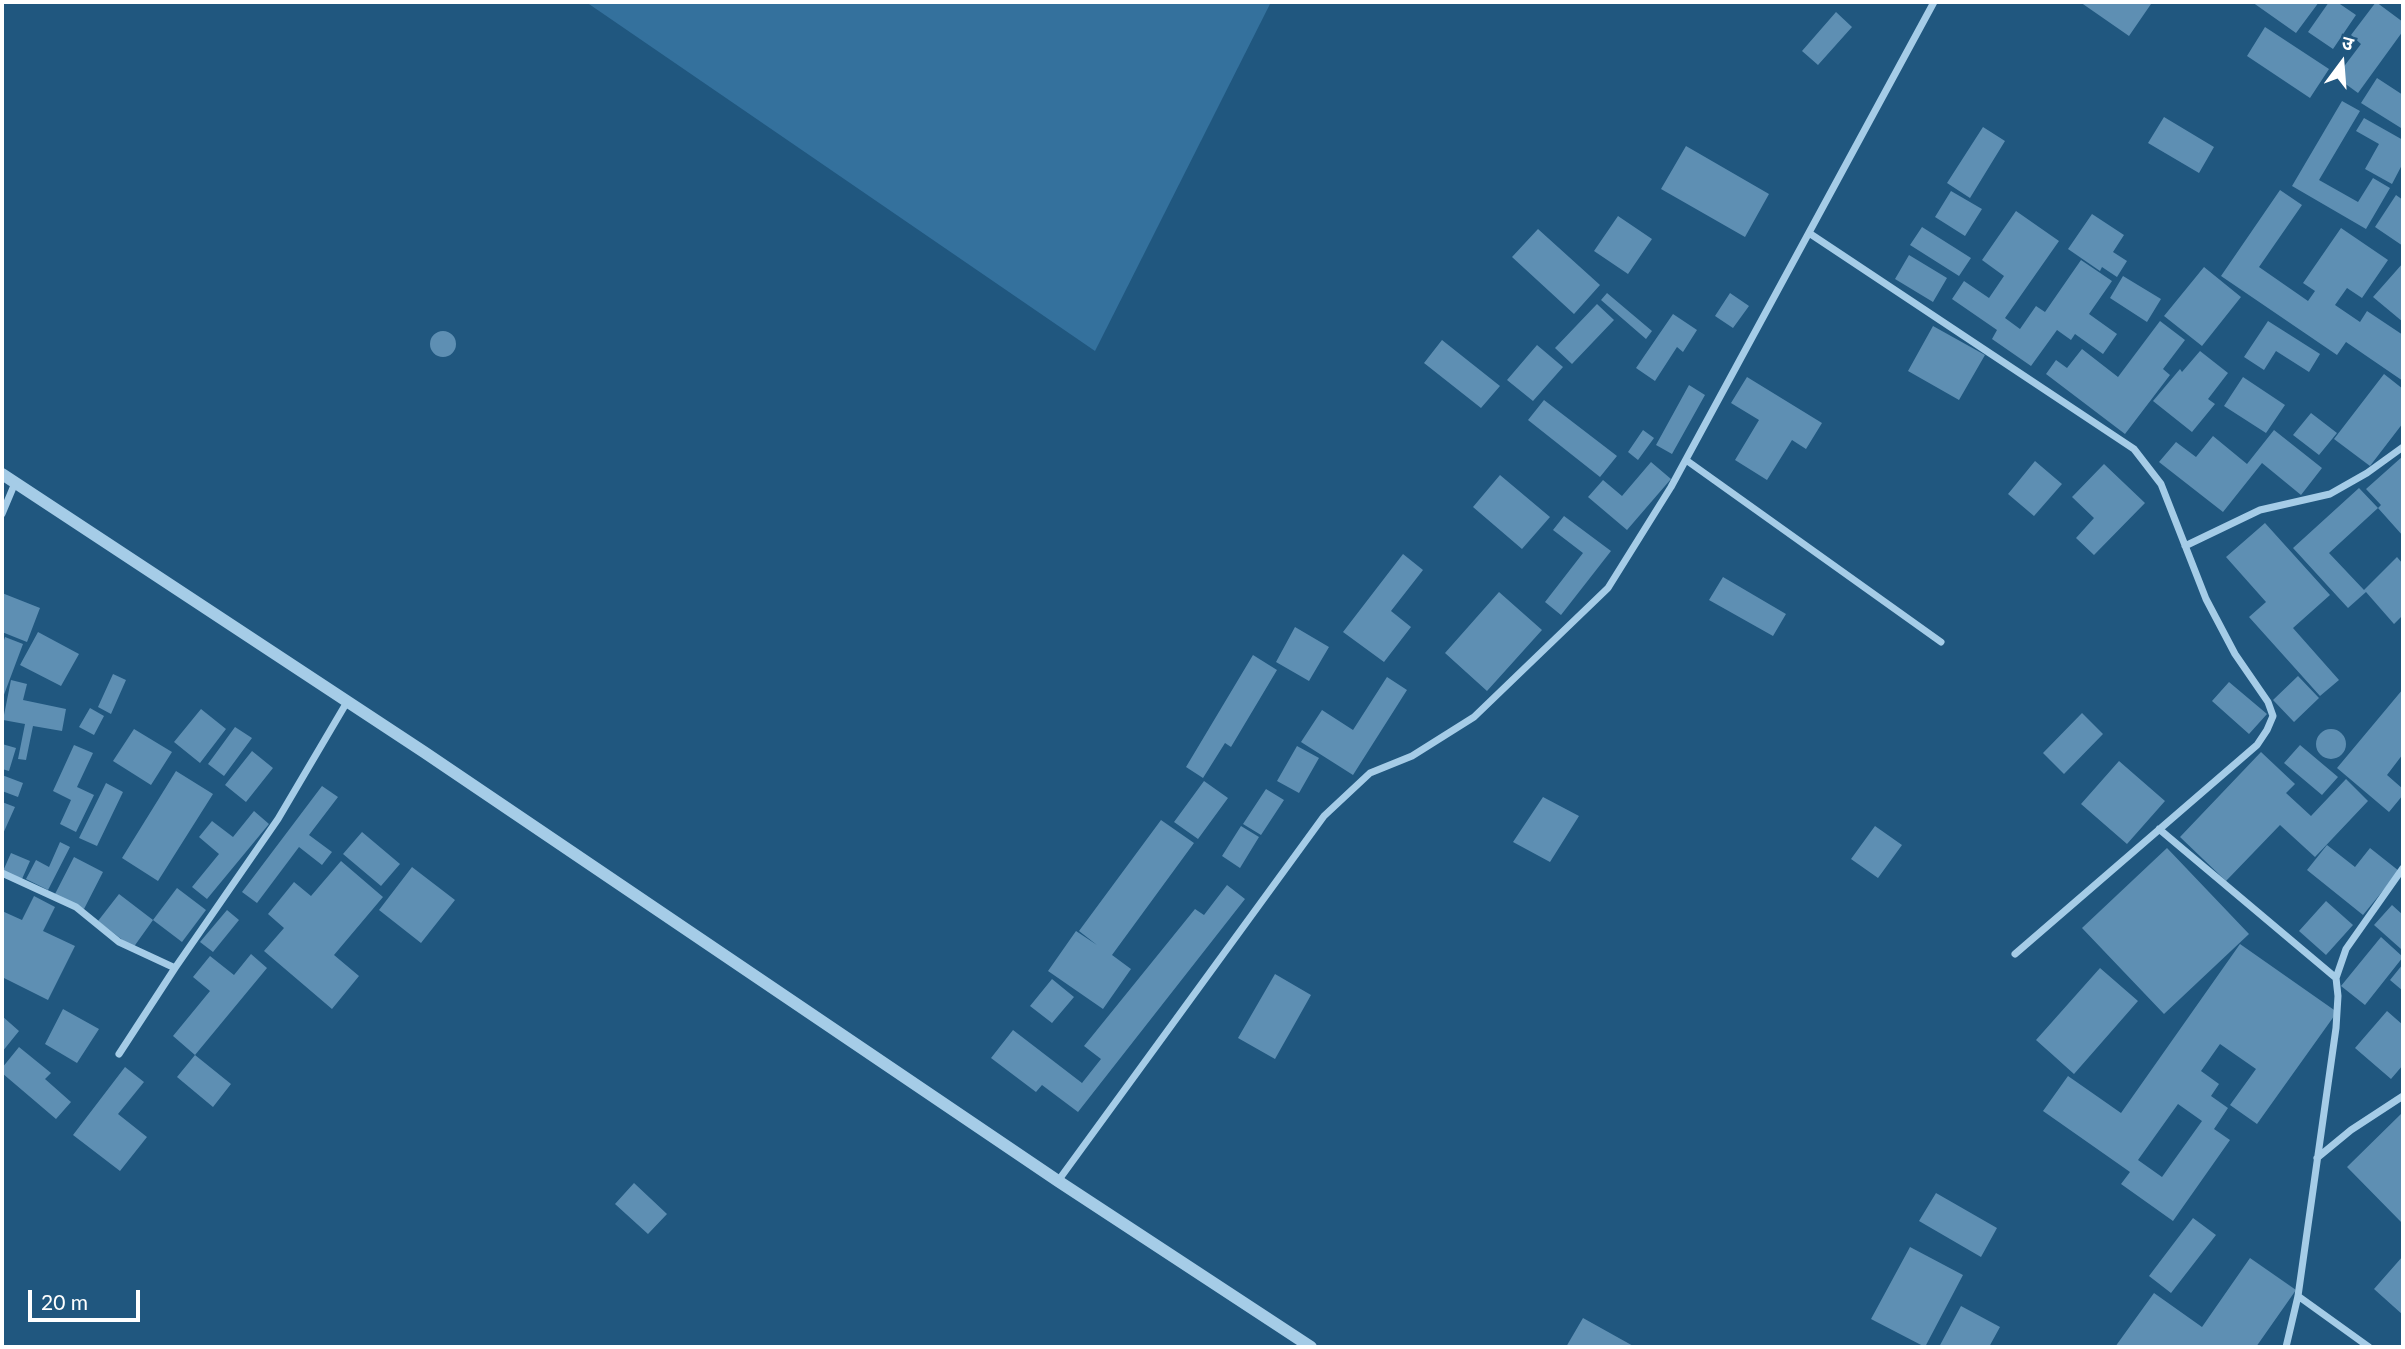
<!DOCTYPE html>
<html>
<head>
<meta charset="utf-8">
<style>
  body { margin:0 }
  #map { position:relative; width:2405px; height:1349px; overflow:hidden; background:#20577f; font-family:Lato,"Noto Sans Devanagari",sans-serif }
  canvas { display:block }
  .frame { position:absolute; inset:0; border:4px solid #fff; pointer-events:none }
  .north { position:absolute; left:2307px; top:28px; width:70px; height:70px; -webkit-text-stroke:5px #20577f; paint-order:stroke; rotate:16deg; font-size:19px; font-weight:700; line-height:28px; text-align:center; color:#fff }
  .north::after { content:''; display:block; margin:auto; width:24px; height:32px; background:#fff; clip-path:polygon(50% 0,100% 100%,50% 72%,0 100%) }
  .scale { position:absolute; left:28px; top:1290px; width:112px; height:32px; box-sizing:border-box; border:4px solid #fff; border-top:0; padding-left:9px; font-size:21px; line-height:24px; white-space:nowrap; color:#fff; -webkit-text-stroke:5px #20577f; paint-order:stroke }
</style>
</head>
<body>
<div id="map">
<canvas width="2405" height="1349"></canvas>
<div class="frame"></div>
<div class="north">उ</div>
<div class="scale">20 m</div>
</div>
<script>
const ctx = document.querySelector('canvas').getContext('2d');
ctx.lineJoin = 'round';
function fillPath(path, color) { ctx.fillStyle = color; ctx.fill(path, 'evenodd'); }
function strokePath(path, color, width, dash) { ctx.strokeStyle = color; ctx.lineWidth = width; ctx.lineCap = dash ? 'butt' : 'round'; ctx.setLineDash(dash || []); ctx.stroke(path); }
fillPath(new Path2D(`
  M586 2H1271L1095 351Z`), '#34719d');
fillPath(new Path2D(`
  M2080 2H2148L2151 4 2129 36Z
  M2252 2H2319L2296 33Z
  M2329 2H2337L2356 15 2333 49 2308 32Z
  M2376 2 2403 22V31L2358 93 2336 77 2361 44 2351 35Z
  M1836 12 1852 27 1818 65 1802 51Z
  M2265 27 2329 69 2310 98 2247 56Z
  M2377 78 2403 95V124L2401 128 2361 103Z
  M2342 101 2360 111 2319 180 2358 202 2373 178 2390 188 2366 229 2292 186Z
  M2164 117 2214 147 2199 173 2148 143Z
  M2364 118 2403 140V163L2392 184 2365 169 2379 144 2356 131Z
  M1983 127 2005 141 1970 198 1947 183Z
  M1686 146 1769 194 1745 237 1661 189Z
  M2280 190 2302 205 2259 267 2308 301 2315 291 2303 283 2341 228 2388 260 2362 298 2347 288 2335 305 2360 322 2367 311 2403 335V381L2346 342 2337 355 2221 276Z
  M1951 191 1982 209 1965 236 1935 217Z
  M2396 195 2403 200V246L2375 227Z
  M2016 211 2059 241 2005 318 2020 329 2036 306 2045 312 2081 260 2112 281 2089 314 2117 334 2103 354 2075 334 2071 340 2057 330 2031 366 1992 339 1997 330 1952 299 1964 281 1989 298 2004 276 1982 260Z
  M2092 214 2124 235 2113 252 2127 261 2117 277 2102 267 2100 271 2068 249Z
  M1618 216 1652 239 1628 274 1594 251Z
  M1922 227 1971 258 1959 276 1910 245Z
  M1538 229 1600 285 1574 314 1512 257Z
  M1909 255 1947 278 1933 302 1895 279Z
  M2403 263V322L2373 297Z
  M2204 267 2241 297 2202 346 2164 316Z
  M2123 276 2161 299 2147 322 2110 298Z
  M1607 293 1652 331 1646 339 1601 300Z
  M1730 293 1749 306 1733 328 1715 316Z
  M1597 304 1614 320 1572 364 1555 348Z
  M1673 314 1697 330 1683 352 1677 347 1655 381 1636 368Z
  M2160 321 2185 340 2163 369 2170 375 2125 434 2046 374 2056 360 2067 368 2082 349 2118 377Z
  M2268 321 2320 354 2309 372 2276 351 2264 370 2244 357Z
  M1933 326 1985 355 1959 400 1908 371Z
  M430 344a13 13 0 1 1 26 0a13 13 0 1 1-26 0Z
  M1442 340 1500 386 1481 408 1424 363Z
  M1537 345 1563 367 1533 401 1507 380Z
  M2200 351 2228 373 2208 399 2215 404 2192 432 2153 401 2180 369 2182 372Z
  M2384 374 2403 389V423L2370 466 2334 439Z
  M1747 377 1822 423 1806 449 1792 440 1767 480 1735 460 1759 420 1731 403Z
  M2243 377 2285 405 2266 433 2224 406Z
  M1689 385 1705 395 1672 454 1656 445Z
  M1544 400 1617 456 1600 477 1528 420Z
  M2311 413 2337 433 2319 455 2293 435Z
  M1643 430 1654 438 1638 460 1628 452Z
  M2274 430 2322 468 2301 495 2262 463 2223 512 2159 462 2176 442 2196 457 2213 436 2247 464Z
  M2403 456V536L2378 508 2381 505 2366 489Z
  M2035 461 2062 484 2034 516 2008 494Z
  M1651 462 1671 479 1627 530 1588 497 1603 480 1622 496Z
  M2104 464 2145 503 2094 555 2076 538 2094 518 2072 497Z
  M1500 475 1550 517 1522 549 1473 507Z
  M2359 488 2378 508 2329 553 2364 590 2397 557 2403 564V615L2394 624 2366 592 2348 608 2293 548Z
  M1564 516 1611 551 1561 615 1545 602 1583 553 1553 530Z
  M2265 523 2330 595 2293 628 2339 680 2320 696 2249 617 2266 602 2226 557Z
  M1403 554 1423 570 1391 611 1411 627 1384 662 1343 632Z
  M1723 577 1786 614 1773 636 1709 600Z
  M1499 592 1542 630 1487 691 1445 653Z
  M2 593 40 608 27 642 2 632Z
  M1295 627 1329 647 1309 681 1276 662Z
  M38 632 79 654 61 686 20 665Z
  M5 637 23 644 2 700V646Z
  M1253 655 1277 670 1231 747 1225 743 1203 778 1186 767Z
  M113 674 126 680 111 714 98 707Z
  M2298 676 2319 698 2294 722 2273 700Z
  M1387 677 1407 690 1353 775 1301 742 1322 710 1353 730Z
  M11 680 27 684 23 700 66 709 62 731 33 726 26 760 18 759 25 724 3 720Z
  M2229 682 2267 714 2249 734 2212 701Z
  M2403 689V754L2387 775 2403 789V795L2389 812 2337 768Z
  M90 708 104 716 94 735 79 727Z
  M201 709 226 729 200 763 174 742Z
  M2082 713 2103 734 2064 774 2043 753Z
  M235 727 252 738 224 776 208 764Z
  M2316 744a15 15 0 1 1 30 0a15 15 0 1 1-30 0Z
  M134 729 172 752 151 785 113 761Z
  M2 744 16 748 9 771 2 769Z
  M74 745 93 753 77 787 94 795 76 832 60 824 71 800 53 791Z
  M2300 745 2338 777 2322 795 2284 763Z
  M1297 746 1319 758 1299 793 1277 781Z
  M252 751 273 768 246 802 225 785Z
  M2261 752 2295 784 2286 793 2311 816 2346 779 2368 801 2315 857 2280 825 2226 881 2180 837Z
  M2119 761 2165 801 2127 844 2081 804Z
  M176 771 213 794 158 881 122 858Z
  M2 775 23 783 18 797 2 791Z
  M1204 781 1228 798 1198 839 1174 822Z
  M106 783 123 792 97 846 79 838Z
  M322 786 338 797 309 835 332 852 322 865 299 847 257 903 242 892Z
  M1266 789 1284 800 1261 835 1243 824Z
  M1543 797 1579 816 1550 862 1513 842Z
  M2 802 15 807 2 836Z
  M254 811 269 824 207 899 192 887 219 854 199 837 212 821 233 837Z
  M1161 820 1194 843 1112 955 1131 969 1103 1009 1048 971 1076 931 1097 945 1079 931Z
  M1241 826 1259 837 1240 868 1222 856Z
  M1875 826 1902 845 1878 878 1851 859Z
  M362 832 400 864 381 886 343 854Z
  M60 842 70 847 48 890 26 879 36 860 49 867Z
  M2327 845 2355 867 2370 848 2399 871 2363 915 2307 870Z
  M2167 848 2249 934 2164 1014 2082 928Z
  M11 853 30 861 22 879 3 871Z
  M74 857 103 872 84 909 55 894Z
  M341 861 383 897 334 955 359 976 332 1009 264 951 284 928 268 914 294 882 311 896Z
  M412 867 455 900 421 943 379 910Z
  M1227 885 1245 899 1078 1112 1042 1085 1036 1092 991 1058 1013 1030 1082 1083 1101 1059 1084 1046 1195 909 1204 915Z
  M177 888 206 910 182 942 153 920Z
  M119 894 153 920 133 948 98 921Z
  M34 896 55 907 43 931 75 946 48 1000 2 977V911L22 920Z
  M2326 901 2353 925 2326 955 2299 931Z
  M2392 905 2403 915V947L2401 949 2374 925Z
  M227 910 239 920 213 952 200 942Z
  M2381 937 2403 957 2365 1005 2341 986Z
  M2240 944 2337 1012 2257 1124 2230 1105 2256 1069 2220 1044 2201 1071 2219 1084 2211 1096 2228 1108 2214 1129 2230 1140 2173 1221 2121 1184 2130 1172 2043 1111 2068 1076 2121 1113ZM2178 1104 2202 1121 2162 1177 2138 1160Z
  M251 954 267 968 195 1055 173 1036 210 991 193 977 210 956 234 975Z
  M2403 964V991L2390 980Z
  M2100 968 2138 1001 2074 1074 2036 1040Z
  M1275 974 1311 995 1275 1059 1238 1038Z
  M1052 979 1074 997 1052 1023 1030 1006Z
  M63 1009 99 1029 77 1063 45 1044Z
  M2387 1011 2403 1025V1065L2391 1079 2355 1048Z
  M2 1016 19 1031 2 1052Z
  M19 1047 51 1073 45 1079 71 1102 56 1119 2 1073V1068Z
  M195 1055 231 1084 213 1107 177 1077Z
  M125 1067 144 1082 118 1114 147 1137 120 1171 73 1135Z
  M2403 1112V1224L2347 1167Z
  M634 1183 667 1214 648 1234 615 1204Z
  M1936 1193 1997 1228 1981 1257 1919 1221Z
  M2193 1218 2216 1235 2171 1293 2149 1276Z
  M1910 1247 1963 1275 1925 1347 1871 1319Z
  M2403 1256V1315L2374 1289Z
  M2250 1258 2296 1290 2256 1347H2115L2154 1293 2202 1327Z
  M1961 1306 2000 1327 1989 1347H1939Z
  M1583 1318 1635 1347H1566Z`), '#5e8fb3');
strokePath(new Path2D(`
  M1809 233 2134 449 2161 484 2206 599 2235 654 2268 702 2273 716 2267 730 2257 745 2015 954
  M1686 460 1941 642
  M2 514 15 483
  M2185 546 2260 510 2330 494 2367 473 2403 447
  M2159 829 2336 978
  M2 873 76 907 119 942 175 968
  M119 1054 175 968 278 819 347 702
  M2317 1158 2351 1130 2403 1096
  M1058 1181 1324 816 1370 773 1412 756 1474 717 1608 588 1671 487 1934 2
  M2298 1296 2369 1347
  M2286 1347 2298 1296 2336 1028 2338 996 2336 978 2346 949 2403 868`), '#a5cce7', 7);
strokePath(new Path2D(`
  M2 474 424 752 1058 1181 1311 1347`), '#a5cce7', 12);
</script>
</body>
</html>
